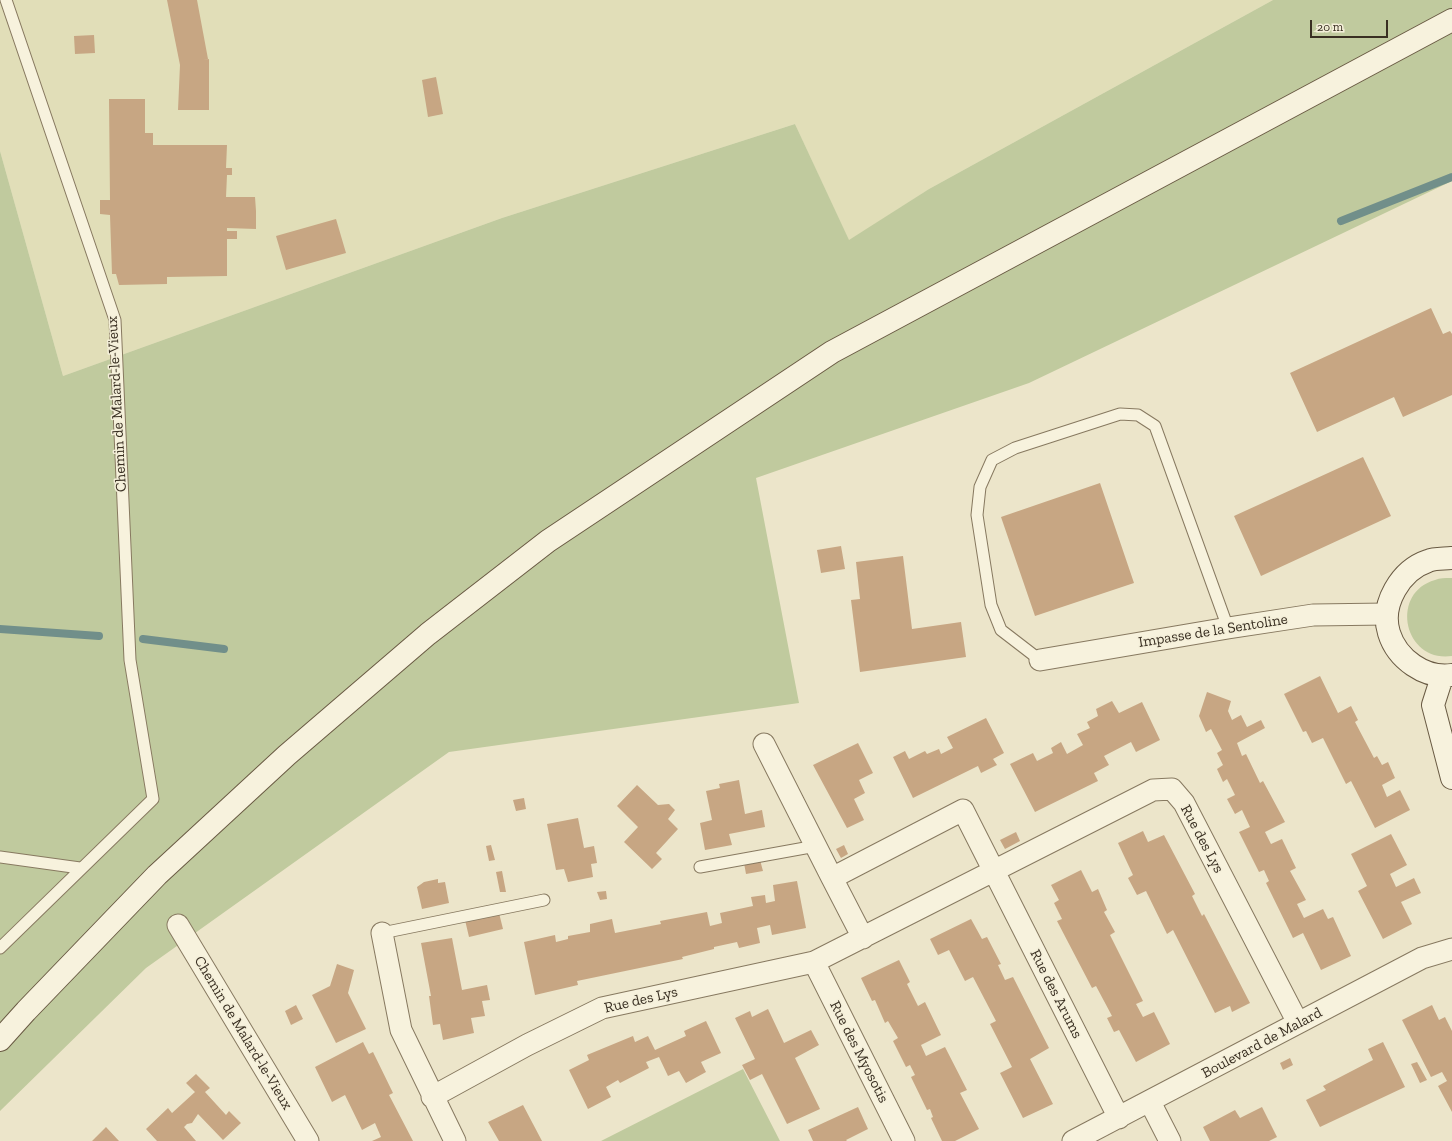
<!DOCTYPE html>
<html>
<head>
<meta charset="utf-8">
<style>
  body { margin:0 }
  #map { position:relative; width:1452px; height:1141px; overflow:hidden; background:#ece5ca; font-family:"Zilla Slab",serif }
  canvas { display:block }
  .scale { position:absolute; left:1310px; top:20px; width:78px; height:18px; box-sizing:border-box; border:2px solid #392f22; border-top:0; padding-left:5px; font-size:12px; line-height:14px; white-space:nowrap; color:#392f22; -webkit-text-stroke:3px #f4efd9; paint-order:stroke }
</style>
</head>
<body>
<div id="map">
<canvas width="1452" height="1141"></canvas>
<div class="scale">20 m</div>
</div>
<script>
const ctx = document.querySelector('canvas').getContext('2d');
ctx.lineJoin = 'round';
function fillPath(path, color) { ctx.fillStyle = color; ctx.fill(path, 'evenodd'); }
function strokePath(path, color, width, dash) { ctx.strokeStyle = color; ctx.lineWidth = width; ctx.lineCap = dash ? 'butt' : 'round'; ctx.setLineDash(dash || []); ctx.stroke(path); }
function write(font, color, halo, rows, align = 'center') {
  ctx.font = font + ' "Zilla Slab",serif'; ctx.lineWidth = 3; ctx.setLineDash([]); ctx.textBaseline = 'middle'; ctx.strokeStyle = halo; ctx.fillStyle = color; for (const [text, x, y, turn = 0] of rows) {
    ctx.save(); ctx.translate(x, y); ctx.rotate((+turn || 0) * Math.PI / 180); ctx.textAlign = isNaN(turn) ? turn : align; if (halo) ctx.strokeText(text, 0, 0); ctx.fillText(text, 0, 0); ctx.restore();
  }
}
fillPath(new Path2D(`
  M0 0H1273L929 189 849 241 795 124 502 218 63 376 0 151Z`), '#e1deb8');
fillPath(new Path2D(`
  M1273 0H1452V181L1029 383 756 478 799 703 449 752 146 968 0 1111V151L63 376 502 218 795 124 849 240 929 189Z
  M1450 578H1452V656C1404 663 1389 593 1435 580 1440 578 1445 578 1450 578Z
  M743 1069 780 1141H601Z`), '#c0ca9e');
strokePath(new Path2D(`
  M1341 221 1452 177
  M0 629 99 636
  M143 639 224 649`), '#718f8a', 8);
fillPath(new Path2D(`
  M167 0H197L208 59 203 60 209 59V110H178L180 65Z
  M94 35 95 53 75 54 74 36Z
  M436 77 443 114 428 117 422 80Z
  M109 99H145V133H153V145H227L226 168H232V175H227L226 197H255L256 211V229L227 228V231H237V239H227V276L167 277V284L119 285 116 274H112L110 215 100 214V200H110Z
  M336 219 346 253 286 270 276 236Z
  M1431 308 1443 334 1450 331 1452 334V395L1403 417 1394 397 1317 432 1290 373Z
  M1363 457 1391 516 1261 576 1234 516Z
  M1100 483 1134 583 1035 616 1001 517Z
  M841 546 845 569 821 573 817 550Z
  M903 556 912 629 961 622 966 657 860 672 851 600 860 599 856 562Z
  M1320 676 1338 713 1351 706 1358 720 1355 722 1374 758 1377 756 1382 765 1388 762 1395 778 1382 785 1387 797 1400 790 1410 810 1375 828 1351 781 1346 784 1323 738 1312 743 1306 731 1303 732 1284 694Z
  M1207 692 1231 701 1228 711 1232 720 1241 715 1247 727 1261 720 1265 728 1237 743 1242 756 1246 754 1260 783 1263 781 1285 822 1265 832 1271 844 1282 839 1296 868 1290 871 1306 900 1297 904 1304 918 1323 909 1328 919 1333 917 1351 956 1321 970 1303 933 1293 938 1266 883 1269 881 1264 870 1259 872 1239 832 1250 827 1242 810 1235 814 1227 799 1235 795 1227 779 1223 782 1217 769 1223 765 1217 753 1222 750 1211 729 1206 732 1199 716Z
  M1112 701 1119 713 1142 702 1160 740 1136 752 1131 742 1104 756 1109 765 1094 773 1098 781 1035 812 1010 764 1033 753 1037 761 1053 753 1051 748 1061 742 1067 754 1083 745 1077 734 1090 728 1087 722 1098 716 1096 709Z
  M986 718 1004 753 993 759 997 765 981 773 978 766 913 798 893 757 905 751 909 759 925 751 927 754 939 749 941 754 953 748 947 737Z
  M858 743 873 773 859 780 865 793 854 799 864 820 847 828 813 765Z
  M739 780 745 814 762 810 765 827 729 834 732 845 705 850 700 823 712 820 706 791 720 788 719 784Z
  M637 785 658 805 669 804 675 810 668 819 678 829 656 853 662 859 652 869 624 842 638 827 617 806Z
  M524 798 526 809 516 811 513 800Z
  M578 818 584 848 594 846 597 863 591 864 593 877 568 882 564 869 556 870 547 824Z
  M1143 831 1148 842 1164 835 1195 894 1192 896 1202 916 1204 914 1250 1003 1232 1012 1230 1006 1215 1013 1173 930 1167 934 1146 891 1137 895 1128 878 1133 875 1118 843Z
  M1016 832 1020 841 1005 849 1000 840Z
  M1391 834 1407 865 1390 874 1396 887 1414 878 1421 893 1401 902 1412 924 1383 939 1358 891 1367 886 1351 854Z
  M491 845 495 860 489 861 486 846Z
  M844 845 848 854 841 858 836 849Z
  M760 860 763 871 746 874 744 863Z
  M1081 870 1092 892 1098 889 1107 910 1104 912 1115 932 1110 935 1143 1001 1136 1004 1143 1017 1154 1012 1170 1044 1136 1062 1119 1030 1114 1032 1107 1018 1112 1016 1096 986 1092 988 1057 921 1062 919 1054 903 1059 900 1051 885Z
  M502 871 506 892H500L496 872Z
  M438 879V883L445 882 449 903 422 909 417 887 424 882Z
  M797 881 806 928 772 935 770 925 757 928 760 943 739 948 737 942 714 947V949L682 957 683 959 577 981 578 985 535 995 524 942 555 935 556 942 568 939V936L590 932V924L612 919 615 933 661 924 660 921 707 912 710 926 722 923 720 913 753 906 751 897 765 895 766 903 775 901 773 885Z
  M606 891 607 899 600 900 597 892Z
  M499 913 503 929 469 937 465 920Z
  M971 919 982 939 987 937 1001 964 998 965 1005 980 1013 977 1049 1048 1030 1059 1053 1104 1023 1118 1000 1073 1012 1067 990 1024 996 1021 973 977 965 981 949 950 938 955 930 939Z
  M452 938 462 990 487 985 490 1000 482 1001 485 1016 471 1018 474 1033 443 1040 440 1024 433 1025 429 996H431L421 943Z
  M899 960 910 982 907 984 918 1006 925 1002 941 1035 921 1045 926 1056 945 1047 967 1090 960 1093 979 1129 955 1141H942L931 1118 933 1117 930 1109 927 1110 911 1077 915 1075 910 1065 906 1067 893 1041 898 1038 888 1021 885 1023 875 1000 872 1001 861 978Z
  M337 964 354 970 348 993 366 1029 336 1043 312 995 330 986Z
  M296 1005 303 1019 291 1025 285 1011Z
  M1432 1005 1439 1020 1445 1017 1452 1031V1112L1438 1086 1447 1081 1442 1072 1431 1077 1402 1020Z
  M768 1009 784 1043 811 1030 819 1045 795 1058 820 1109 787 1124 762 1074 750 1080 742 1065 755 1059 735 1018 750 1011 752 1017Z
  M706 1021 721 1053 701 1062 706 1072 686 1083 679 1071 668 1076 659 1057 646 1062 649 1068 620 1083 618 1080 606 1087 611 1097 588 1109 569 1070 589 1060 587 1055 633 1036 635 1042 648 1036 655 1050 686 1036 684 1031Z
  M363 1042 369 1054 373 1052 393 1093 389 1095 413 1141H372L381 1137 375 1123 362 1130 345 1095 332 1102 315 1067Z
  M1383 1042 1405 1087 1320 1127 1306 1100 1326 1090 1323 1086 1373 1060 1368 1049Z
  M1290 1058 1293 1065 1283 1070 1280 1063Z
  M1417 1062 1427 1080 1420 1083 1411 1064Z
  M196 1074 210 1088 205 1092 226 1115 229 1111 241 1123 223 1140 198 1114 192 1123 187 1124 184 1127 196 1141H157L146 1129 168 1108 172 1113 195 1092 186 1083Z
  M523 1105 542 1141H499L488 1122Z
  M858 1107 868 1129 846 1140 847 1141H813L808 1130Z
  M1262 1107 1277 1137 1269 1141H1210L1203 1127 1235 1110 1240 1118Z
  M106 1127 119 1141H92Z`), '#c7a683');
const lane = new Path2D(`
  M1040 660 1001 630 991 605 977 515 980 487 992 460 1015 448 1120 414 1138 415 1155 426 1228 628
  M0 857 80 868
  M700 867 816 846
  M382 933 544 900
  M0 948 153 799 130 660 115 320 6 0`);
const street = new Path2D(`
  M1040 660 1228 628 1313 615 1387 614
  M764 744 832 878
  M178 925 308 1141
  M382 933 401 1030 455 1141
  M863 938 832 878 963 810 1119 1118
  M814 962 904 1141
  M432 1097 527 1045 602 1008 814 962 1153 790 1172 789 1184 803 1298 1023
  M1150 1102 1170 1141
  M1073 1141 1422 958 1452 949`);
const secondary = new Path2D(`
  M1452 558C1444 559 1435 558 1428 561 1401 570 1380 604 1389 633 1397 659 1425 679 1452 675
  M1442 677 1433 705 1452 778
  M0 1040 26 1011 157 875 287 755 428 634 548 541 832 352 1452 20`);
strokePath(lane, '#877960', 13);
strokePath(street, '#877960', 23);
strokePath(secondary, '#695a43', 24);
strokePath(lane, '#f7f2dd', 11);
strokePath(street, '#f7f2dd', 21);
strokePath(secondary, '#f7f2dd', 22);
write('15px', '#392f22', '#f4efd9', [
  ["Chemin de Malard-le-Vieux",117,404,-93],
  ["Impasse de la Sentoline",1213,631,-9],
  ["Rue des Lys",1202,839,62],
  ["Rue des Arums",1056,994,63],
  ["Rue des Lys",641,1000,-13],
  ["Chemin de Malard-le-Vieux",243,1033,59],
  ["Boulevard de Malard",1262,1043,-28],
  ["Rue des Myosotis",859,1052,63]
]);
</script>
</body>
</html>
